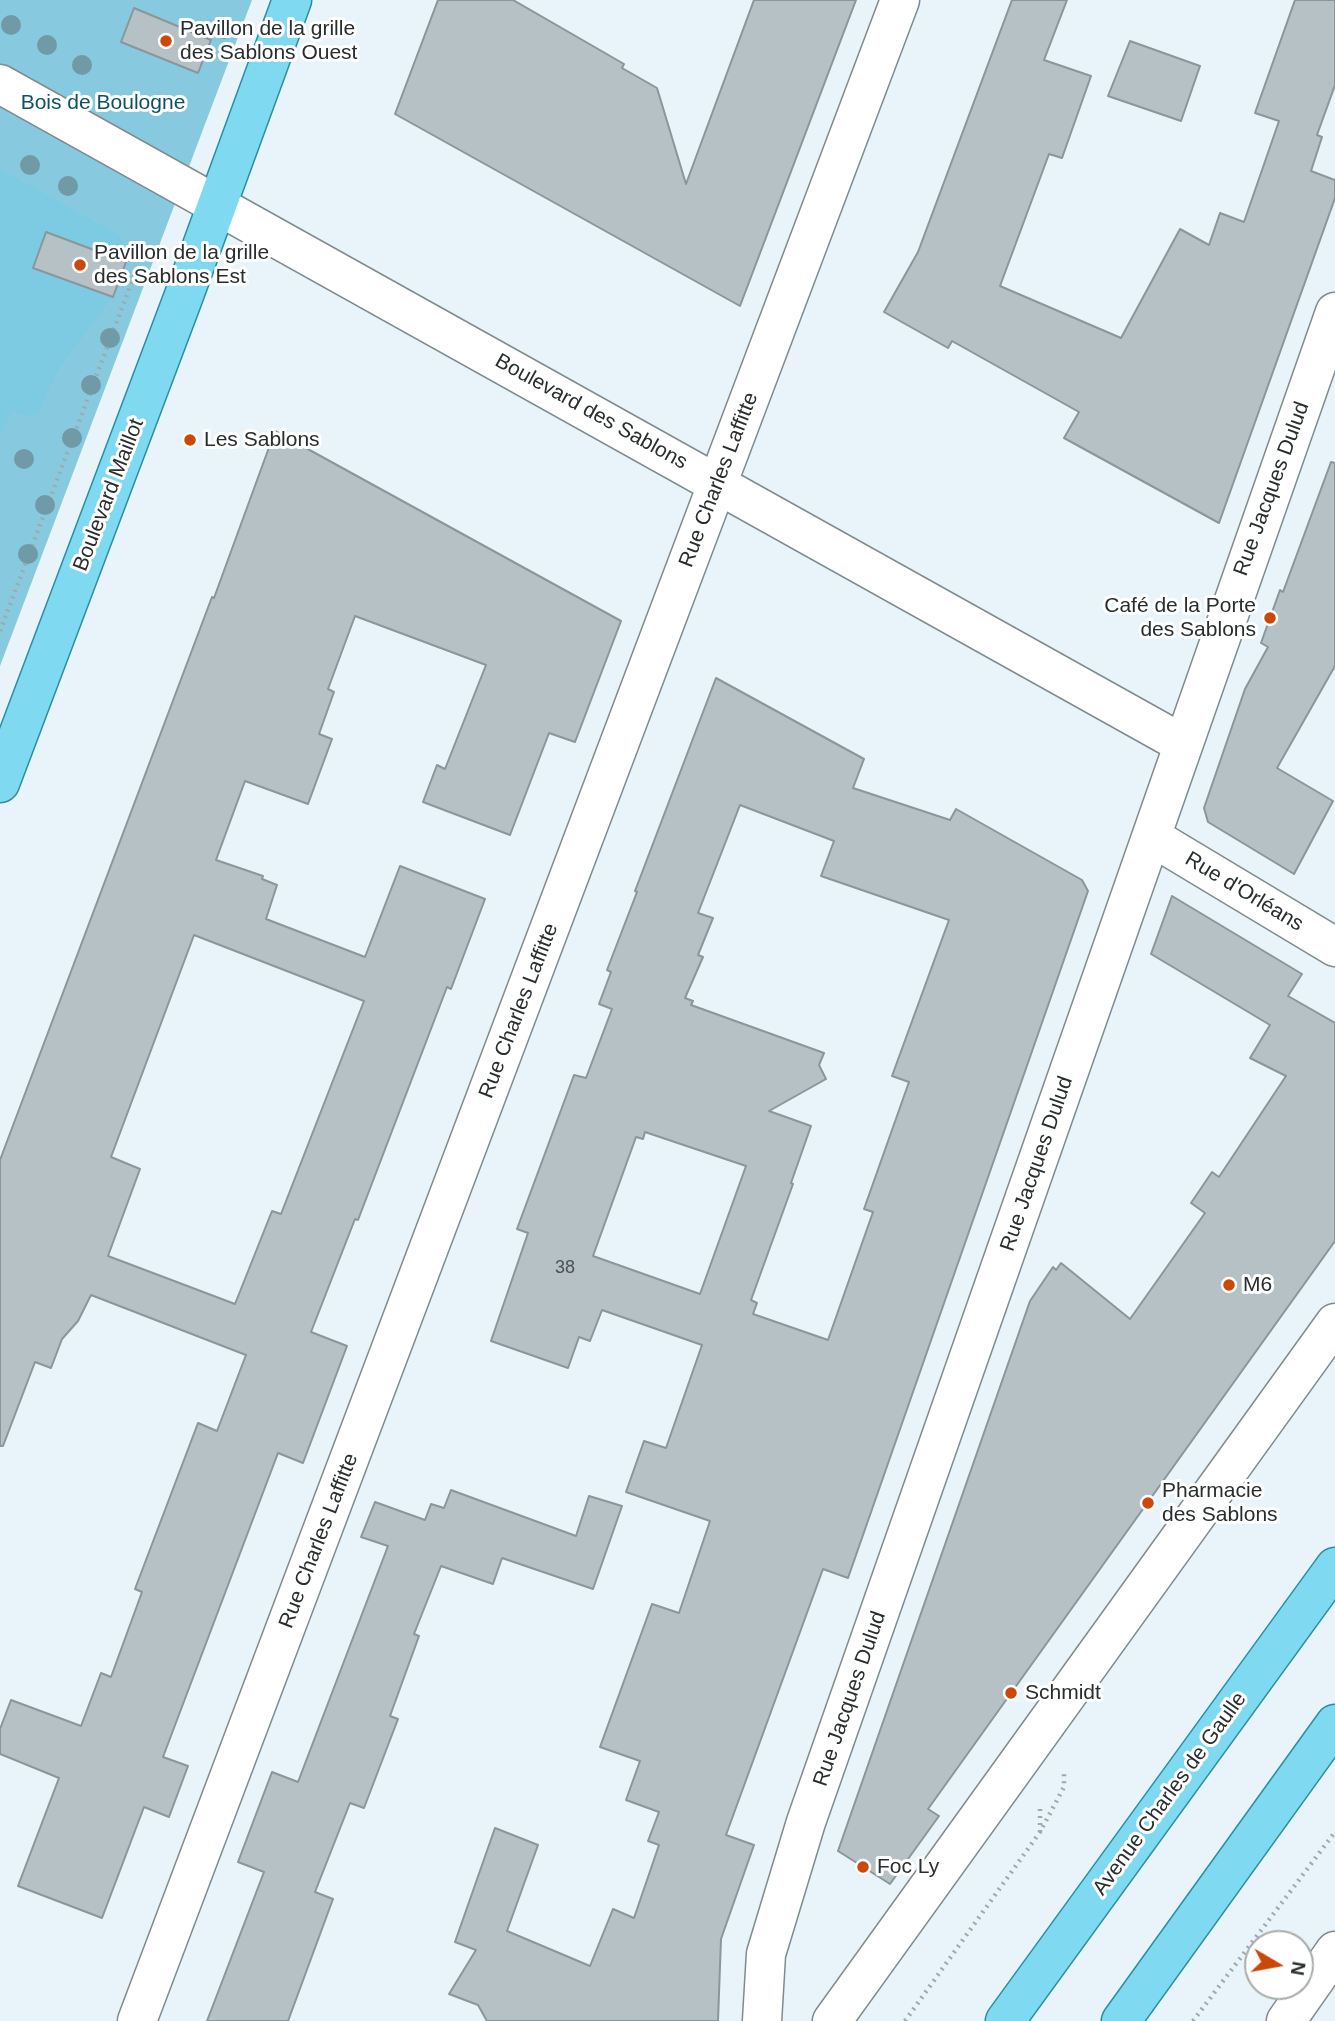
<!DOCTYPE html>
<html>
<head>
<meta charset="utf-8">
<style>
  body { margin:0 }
  #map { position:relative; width:1335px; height:2021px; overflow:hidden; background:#e8f4f9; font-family:Helvetica,sans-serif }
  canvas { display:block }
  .north { position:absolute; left:1244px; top:1930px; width:70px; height:70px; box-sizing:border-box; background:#fff; border:2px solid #a9abab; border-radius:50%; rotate:100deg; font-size:19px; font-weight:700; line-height:28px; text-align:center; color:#282d2e }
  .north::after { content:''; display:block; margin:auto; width:24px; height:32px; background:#cd4709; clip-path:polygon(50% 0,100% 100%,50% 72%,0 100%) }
</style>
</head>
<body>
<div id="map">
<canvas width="1335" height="2021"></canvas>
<div class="north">N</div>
</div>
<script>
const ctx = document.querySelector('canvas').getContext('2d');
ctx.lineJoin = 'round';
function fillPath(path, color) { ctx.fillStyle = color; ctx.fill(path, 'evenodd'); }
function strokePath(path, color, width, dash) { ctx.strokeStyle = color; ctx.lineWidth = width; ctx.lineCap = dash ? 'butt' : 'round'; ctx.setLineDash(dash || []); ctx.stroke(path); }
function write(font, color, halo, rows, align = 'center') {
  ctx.font = font + ' Helvetica,sans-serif'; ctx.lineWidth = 6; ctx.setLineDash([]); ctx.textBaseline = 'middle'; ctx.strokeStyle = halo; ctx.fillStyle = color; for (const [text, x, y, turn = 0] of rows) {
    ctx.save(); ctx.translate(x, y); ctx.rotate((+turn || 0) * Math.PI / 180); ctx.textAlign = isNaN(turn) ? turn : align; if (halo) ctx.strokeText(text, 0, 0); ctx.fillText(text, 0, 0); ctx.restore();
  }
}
fillPath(new Path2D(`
  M0 0H252L0 666Z`), '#87cadf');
fillPath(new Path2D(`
  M0 169 119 235C148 268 83 334 65 360 53 377 46 396 38 414L28 416 12 411 0 437Z`), '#7ccbe3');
const building = new Path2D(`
  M438 0H513L624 64 622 68 657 88 686 184 754 0H856L740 306 395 114Z
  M1012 0H1067L1044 60 1091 76 1062 158 1049 154 1000 286 1121 338 1180 229 1209 245 1220 213 1244 222 1279 121 1255 113 1295 0H1335V85L1317 135 1322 137 1311 171 1335 180V198L1219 523 1064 438 1079 412 952 341 948 348 884 312 918 252Z
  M134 8 211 40 198 73 121 42Z
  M1130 41 1200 66 1181 121 1108 96Z
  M46 232 126 262 113 297 33 268Z
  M275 431 621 621 575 742 549 733 510 835 423 802 437 765 445 769 486 665 355 616 328 689 334 692 319 734 332 739 308 804 245 781 216 860 263 876 262 879 277 885 266 919 365 957 400 866 485 899 451 989 447 987 358 1220 355 1219 311 1332 347 1346 303 1463 278 1453 183 1704 163 1757 188 1766 169 1817 144 1807 102 1918 18 1886 59 1778 0 1754V1729L11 1700 81 1726 101 1673 111 1677 142 1592 135 1589 198 1423 217 1431 246 1355 91 1295 78 1321 62 1339 51 1368 35 1362 3 1446H0V1160L212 597 214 598ZM194 935 364 1001 281 1214 272 1211 235 1304 108 1256 140 1169 111 1157Z
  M1331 462 1335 463V666L1277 768 1333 801 1294 874 1208 822 1204 808 1245 689 1268 647 1261 643 1280 590 1283 592Z
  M716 678 864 759 853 788 950 820 956 809 1082 880 1088 891 848 1578 823 1569 726 1835 754 1845 721 1939 718 2021H487L478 2005 449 1994 476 1950 455 1942 495 1828 538 1845 507 1931 590 1966 613 1909 634 1918 659 1845 648 1841 659 1812 626 1800 640 1761 600 1747 652 1604 679 1613 710 1521 626 1492 644 1441 666 1448 702 1345 602 1310 590 1341 579 1337 568 1368 491 1341 528 1233 517 1229 574 1075 586 1078 612 1009 599 1004 611 972 607 970 637 892 635 891ZM740 805 834 841 821 876 949 920 892 1076 909 1082 864 1209 873 1212 828 1340 753 1314 757 1303 751 1300 793 1184 791 1183 811 1126 769 1111 826 1079 819 1065 824 1053 691 1005 693 1001 685 998 703 957 698 955 713 918 698 913ZM645 1132 746 1166 700 1294 593 1256 636 1137 643 1139Z
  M1172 896 1302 974 1288 996 1335 1023V1241L928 1809 939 1816 890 1884 838 1851 1030 1301 1053 1267 1056 1270 1061 1263 1130 1319 1205 1213 1191 1203 1212 1172 1219 1177 1286 1076 1250 1058 1270 1025 1151 954Z
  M451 1490 576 1536 589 1496 622 1506 593 1589 502 1558 493 1584 441 1566 414 1634 419 1636 390 1716 398 1719 364 1808 350 1803 315 1892 333 1899 288 2021H207L264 1872 238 1862 272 1772 298 1782 388 1546 361 1537 375 1502 425 1520 431 1504 444 1508Z`);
fillPath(building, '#b5c1c5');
strokePath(building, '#8b969a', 2);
const minor = new Path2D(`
  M0 84 1183 744
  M1152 837 1335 947
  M137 2021 900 0
  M762 2021 766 1954 806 1822 1335 312
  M832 2021 1335 1323
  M1286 2021 1335 1951`);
const major = new Path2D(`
  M0 783 183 298 292 0
  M1005 2021 1335 1567
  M1121 2021 1335 1724`);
strokePath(minor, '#808b8e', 41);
strokePath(major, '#298ea6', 41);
strokePath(new Path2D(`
  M0 631 137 268
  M1040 1832V1805
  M905 2021 1040 1832 1064 1787V1774
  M1193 2021 1335 1832`), '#a0a9ad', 4.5, [2, 5]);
strokePath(minor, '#fff', 38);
strokePath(major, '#7fdaf1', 38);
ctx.fillStyle = '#709aa6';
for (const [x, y] of [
  [11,25],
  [224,29],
  [47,45],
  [82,65],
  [30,165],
  [68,186],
  [110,338],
  [91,385],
  [72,438],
  [24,459],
  [45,505],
  [28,554]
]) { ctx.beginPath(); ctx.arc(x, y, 10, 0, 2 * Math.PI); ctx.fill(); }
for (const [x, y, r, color] of [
  [166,41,7,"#cd4709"],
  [80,265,7,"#cd4709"],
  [190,440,7,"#cd4709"],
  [1270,618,7,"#cd4709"],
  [1229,1285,7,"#cd4709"],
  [1148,1503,7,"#cd4709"],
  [1011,1693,7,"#cd4709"],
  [863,1867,7,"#cd4709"]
]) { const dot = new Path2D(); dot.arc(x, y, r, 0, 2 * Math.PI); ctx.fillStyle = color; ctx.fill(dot); strokePath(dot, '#fff', 2.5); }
write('18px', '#4b5254', null, [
  ["38",565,1268]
]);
write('21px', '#282d2e', '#fff', [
  ["Pavillon de la grille",180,29],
  ["des Sablons Ouest",180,53],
  ["Pavillon de la grille",94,253],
  ["des Sablons Est",94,277],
  ["Les Sablons",204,440],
  ["Café de la Porte",1256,606,"right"],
  ["des Sablons",1256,630,"right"],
  ["M6",1243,1285],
  ["Pharmacie",1162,1491],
  ["des Sablons",1162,1515],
  ["Schmidt",1025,1693],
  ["Foc Ly",877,1867]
], 'left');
write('21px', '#0d5162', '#fff', [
  ["Bois de Boulogne",103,103]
]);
write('21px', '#282d2e', '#fff', [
  ["Boulevard des Sablons",591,412,29],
  ["Rue Charles Laffitte",719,480,-69],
  ["Rue Jacques Dulud",1272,489,-70],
  ["Boulevard Maillot",109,495,-69],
  ["Rue d'Orléans",1244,892,31],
  ["Rue Charles Laffitte",519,1011,-69],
  ["Rue Jacques Dulud",1037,1164,-71],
  ["Rue Charles Laffitte",319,1541,-69],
  ["Rue Jacques Dulud",850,1699,-71],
  ["Avenue Charles de Gaulle",1170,1794,-54]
]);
</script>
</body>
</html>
